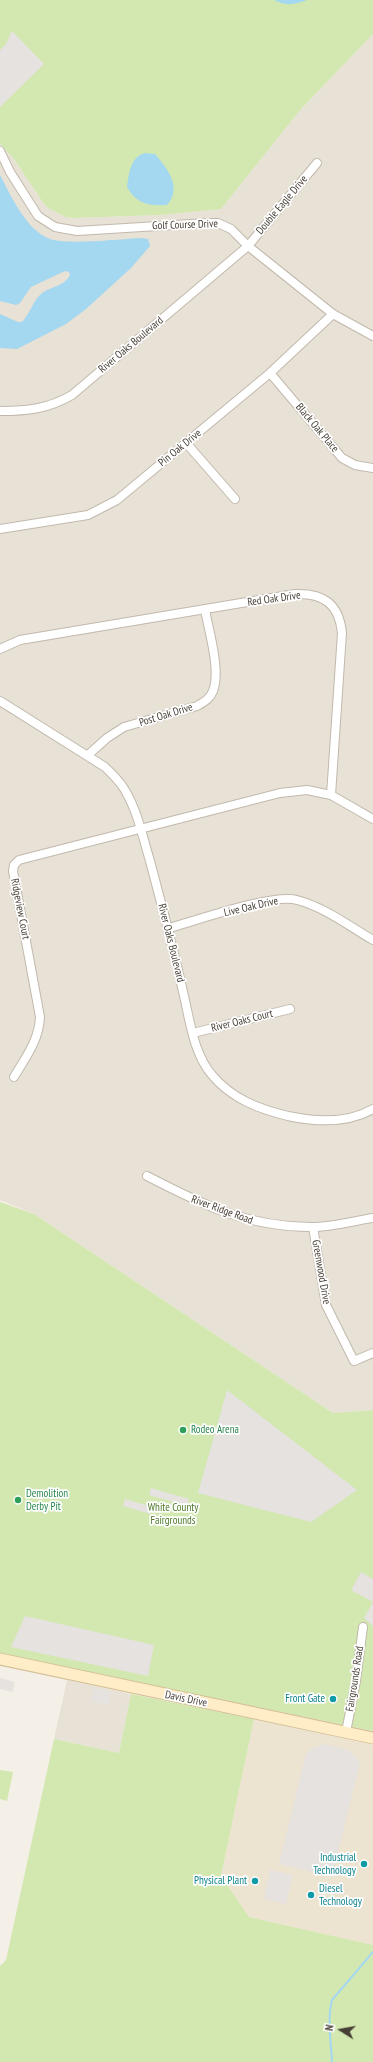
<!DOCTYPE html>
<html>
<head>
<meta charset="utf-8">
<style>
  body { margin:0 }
  #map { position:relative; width:373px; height:2062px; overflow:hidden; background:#f4efe7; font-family:"PT Sans Narrow",sans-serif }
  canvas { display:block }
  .north { position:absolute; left:321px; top:2010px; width:40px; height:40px; -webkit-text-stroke:3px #fff; paint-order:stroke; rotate:281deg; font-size:11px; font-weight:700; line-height:16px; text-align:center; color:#473f36 }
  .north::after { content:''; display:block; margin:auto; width:14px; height:18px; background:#473f36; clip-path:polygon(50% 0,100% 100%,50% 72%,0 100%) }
</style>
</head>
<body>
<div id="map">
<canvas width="373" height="2062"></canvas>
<div class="north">N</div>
</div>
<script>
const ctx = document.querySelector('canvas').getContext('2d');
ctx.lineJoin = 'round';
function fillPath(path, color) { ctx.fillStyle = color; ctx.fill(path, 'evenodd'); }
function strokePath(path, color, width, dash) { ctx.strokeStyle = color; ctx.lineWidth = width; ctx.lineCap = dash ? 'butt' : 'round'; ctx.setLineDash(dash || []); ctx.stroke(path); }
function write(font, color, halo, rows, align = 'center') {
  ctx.font = font + ' "PT Sans Narrow",sans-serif'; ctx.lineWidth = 3.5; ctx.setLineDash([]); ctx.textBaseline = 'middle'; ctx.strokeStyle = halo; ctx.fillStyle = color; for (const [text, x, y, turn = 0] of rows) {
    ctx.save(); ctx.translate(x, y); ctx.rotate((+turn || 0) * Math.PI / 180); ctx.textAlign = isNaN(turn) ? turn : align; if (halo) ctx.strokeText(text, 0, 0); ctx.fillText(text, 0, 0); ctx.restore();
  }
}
fillPath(new Path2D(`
  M373 34V1410L333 1413 34 1214 0 1200V144L14 159 42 201 48 208 65 217 74 218 161 215 221 209 301 109Z
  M67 1680 131 1694 119 1753 54 1739Z`), '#e8e1d6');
fillPath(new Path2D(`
  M254 1719 373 1745V1945L249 1917 221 1876Z`), '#ede3d1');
fillPath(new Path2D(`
  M0 0H373V34L301 109 221 209 161 215 74 218 65 217 48 208 42 201 14 159 0 144Z
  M0 1202 34 1214 333 1413 373 1410V1731L0 1654Z
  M131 1694 254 1719 221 1876 249 1917 373 1945V2062H0V1966L6 1960 54 1739 119 1753Z
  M0 1770 13 1772 7 1801 0 1799Z`), '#d3e8b0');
fillPath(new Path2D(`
  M12 31 44 64 0 107V50L6 44Z
  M227 1390 357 1490 311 1522 198 1493Z
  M151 1488 189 1499 187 1506 149 1495Z
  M125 1499 152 1507 150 1514 123 1506Z
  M361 1572 373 1579V1626L364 1618 373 1602 351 1590Z
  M25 1616 154 1645 148 1676 11 1647Z
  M0 1678 15 1682 13 1692 0 1689Z
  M94 1688 111 1692 108 1705 91 1701Z
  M324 1744 349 1750 360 1762 332 1877 279 1864 306 1754 310 1749Z
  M270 1870 293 1875 286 1904 264 1899Z`), '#e5e2df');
fillPath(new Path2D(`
  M274 0H307C294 5 286 6 274 0Z
  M145 153 155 154C167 168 183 188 167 205 148 206 137 204 127 187 129 174 130 157 145 153Z
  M0 175C11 196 26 230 50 239 68 245 121 239 142 238L148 239 150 246 131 268 86 309 66 324 17 349 0 348V314L18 322H22C30 314 33 300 42 293 50 287 65 286 70 275L69 272 65 271 31 287 20 303 16 305 0 301Z`), '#a4d7f0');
strokePath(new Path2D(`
  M332 2062C331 2042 327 2020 332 2000L373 1952`), '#a4d7f0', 2);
const street = new Path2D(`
  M0 151 10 172 38 216 55 227 77 231 207 223H218L231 229 248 246 333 314 373 336
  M270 373 342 458 355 465 373 468
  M0 411C27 411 48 409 72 395L248 246 317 163
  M187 444 235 499
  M0 529 88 515 117 500 270 373 333 314
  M0 649 20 640 295 594C324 593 339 604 342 633L331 795
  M0 701 105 767C113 775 121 782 126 792 138 813 143 838 150 861 162 906 174 951 184 996 190 1022 194 1054 212 1075 232 1099 259 1109 288 1116 316 1122 347 1124 373 1109
  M88 755 107 738 124 727 197 706C204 702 210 699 213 691 221 671 209 631 205 610
  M169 928C195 921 274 893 297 900 324 907 349 926 373 940
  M193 1033 290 1009
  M14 1077C26 1057 39 1040 40 1017L13 871 14 865 19 860 280 793 307 790 331 795 373 819
  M147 1176C203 1205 247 1227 312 1227 332 1227 353 1221 373 1218
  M313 1227 326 1305 354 1361 373 1353
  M346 1732 356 1681 363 1627`);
const secondary = new Path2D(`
  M0 1659 373 1738`);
strokePath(street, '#c2b9ad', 10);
strokePath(secondary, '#d4bf97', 13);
strokePath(street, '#fff', 8);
strokePath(secondary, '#feedc7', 11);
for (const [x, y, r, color] of [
  [183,1430,4,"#2e9e5b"],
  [18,1500,4,"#2e9e5b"],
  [333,1699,4,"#0f9aa8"],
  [364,1864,4,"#0f9aa8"],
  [255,1881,4,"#0f9aa8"],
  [311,1895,4,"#0f9aa8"]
]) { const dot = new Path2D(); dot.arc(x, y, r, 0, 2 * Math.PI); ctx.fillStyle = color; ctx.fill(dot); strokePath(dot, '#fff', 1.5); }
write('11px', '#473f36', '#fff', [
  ["Double Eagle Drive",282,205,-50],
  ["Golf Course Drive",185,225,-2],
  ["River Oaks Boulevard",131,345,-40],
  ["Black Oak Place",317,428,50],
  ["Pin Oak Drive",180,448,-39],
  ["Red Oak Drive",274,599,-8],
  ["Post Oak Drive",166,715,-17],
  ["Live Oak Drive",251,907,-13],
  ["Ridgeview Court",20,909,79],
  ["River Oaks Boulevard",171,943,76],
  ["River Oaks Court",242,1021,-14],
  ["River Ridge Road",222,1210,20],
  ["Greenwood Drive",321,1272,80],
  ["Fairgrounds Road",355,1679,-81],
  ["Davis Drive",186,1699,12]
]);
write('11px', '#27864d', '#fff', [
  ["Rodeo Arena",191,1430],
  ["Demolition",26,1494],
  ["Derby Pit",26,1507]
], 'left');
write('11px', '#4d7929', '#fff', [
  ["White County",173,1508],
  ["Fairgrounds",173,1521]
]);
write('11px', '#0d838f', '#fff', [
  ["Front Gate",325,1699],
  ["Industrial",356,1858],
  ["Technology",356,1871],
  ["Physical Plant",247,1881],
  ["Diesel",319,1889,"left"],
  ["Technology",319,1902,"left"]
], 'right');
</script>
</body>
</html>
